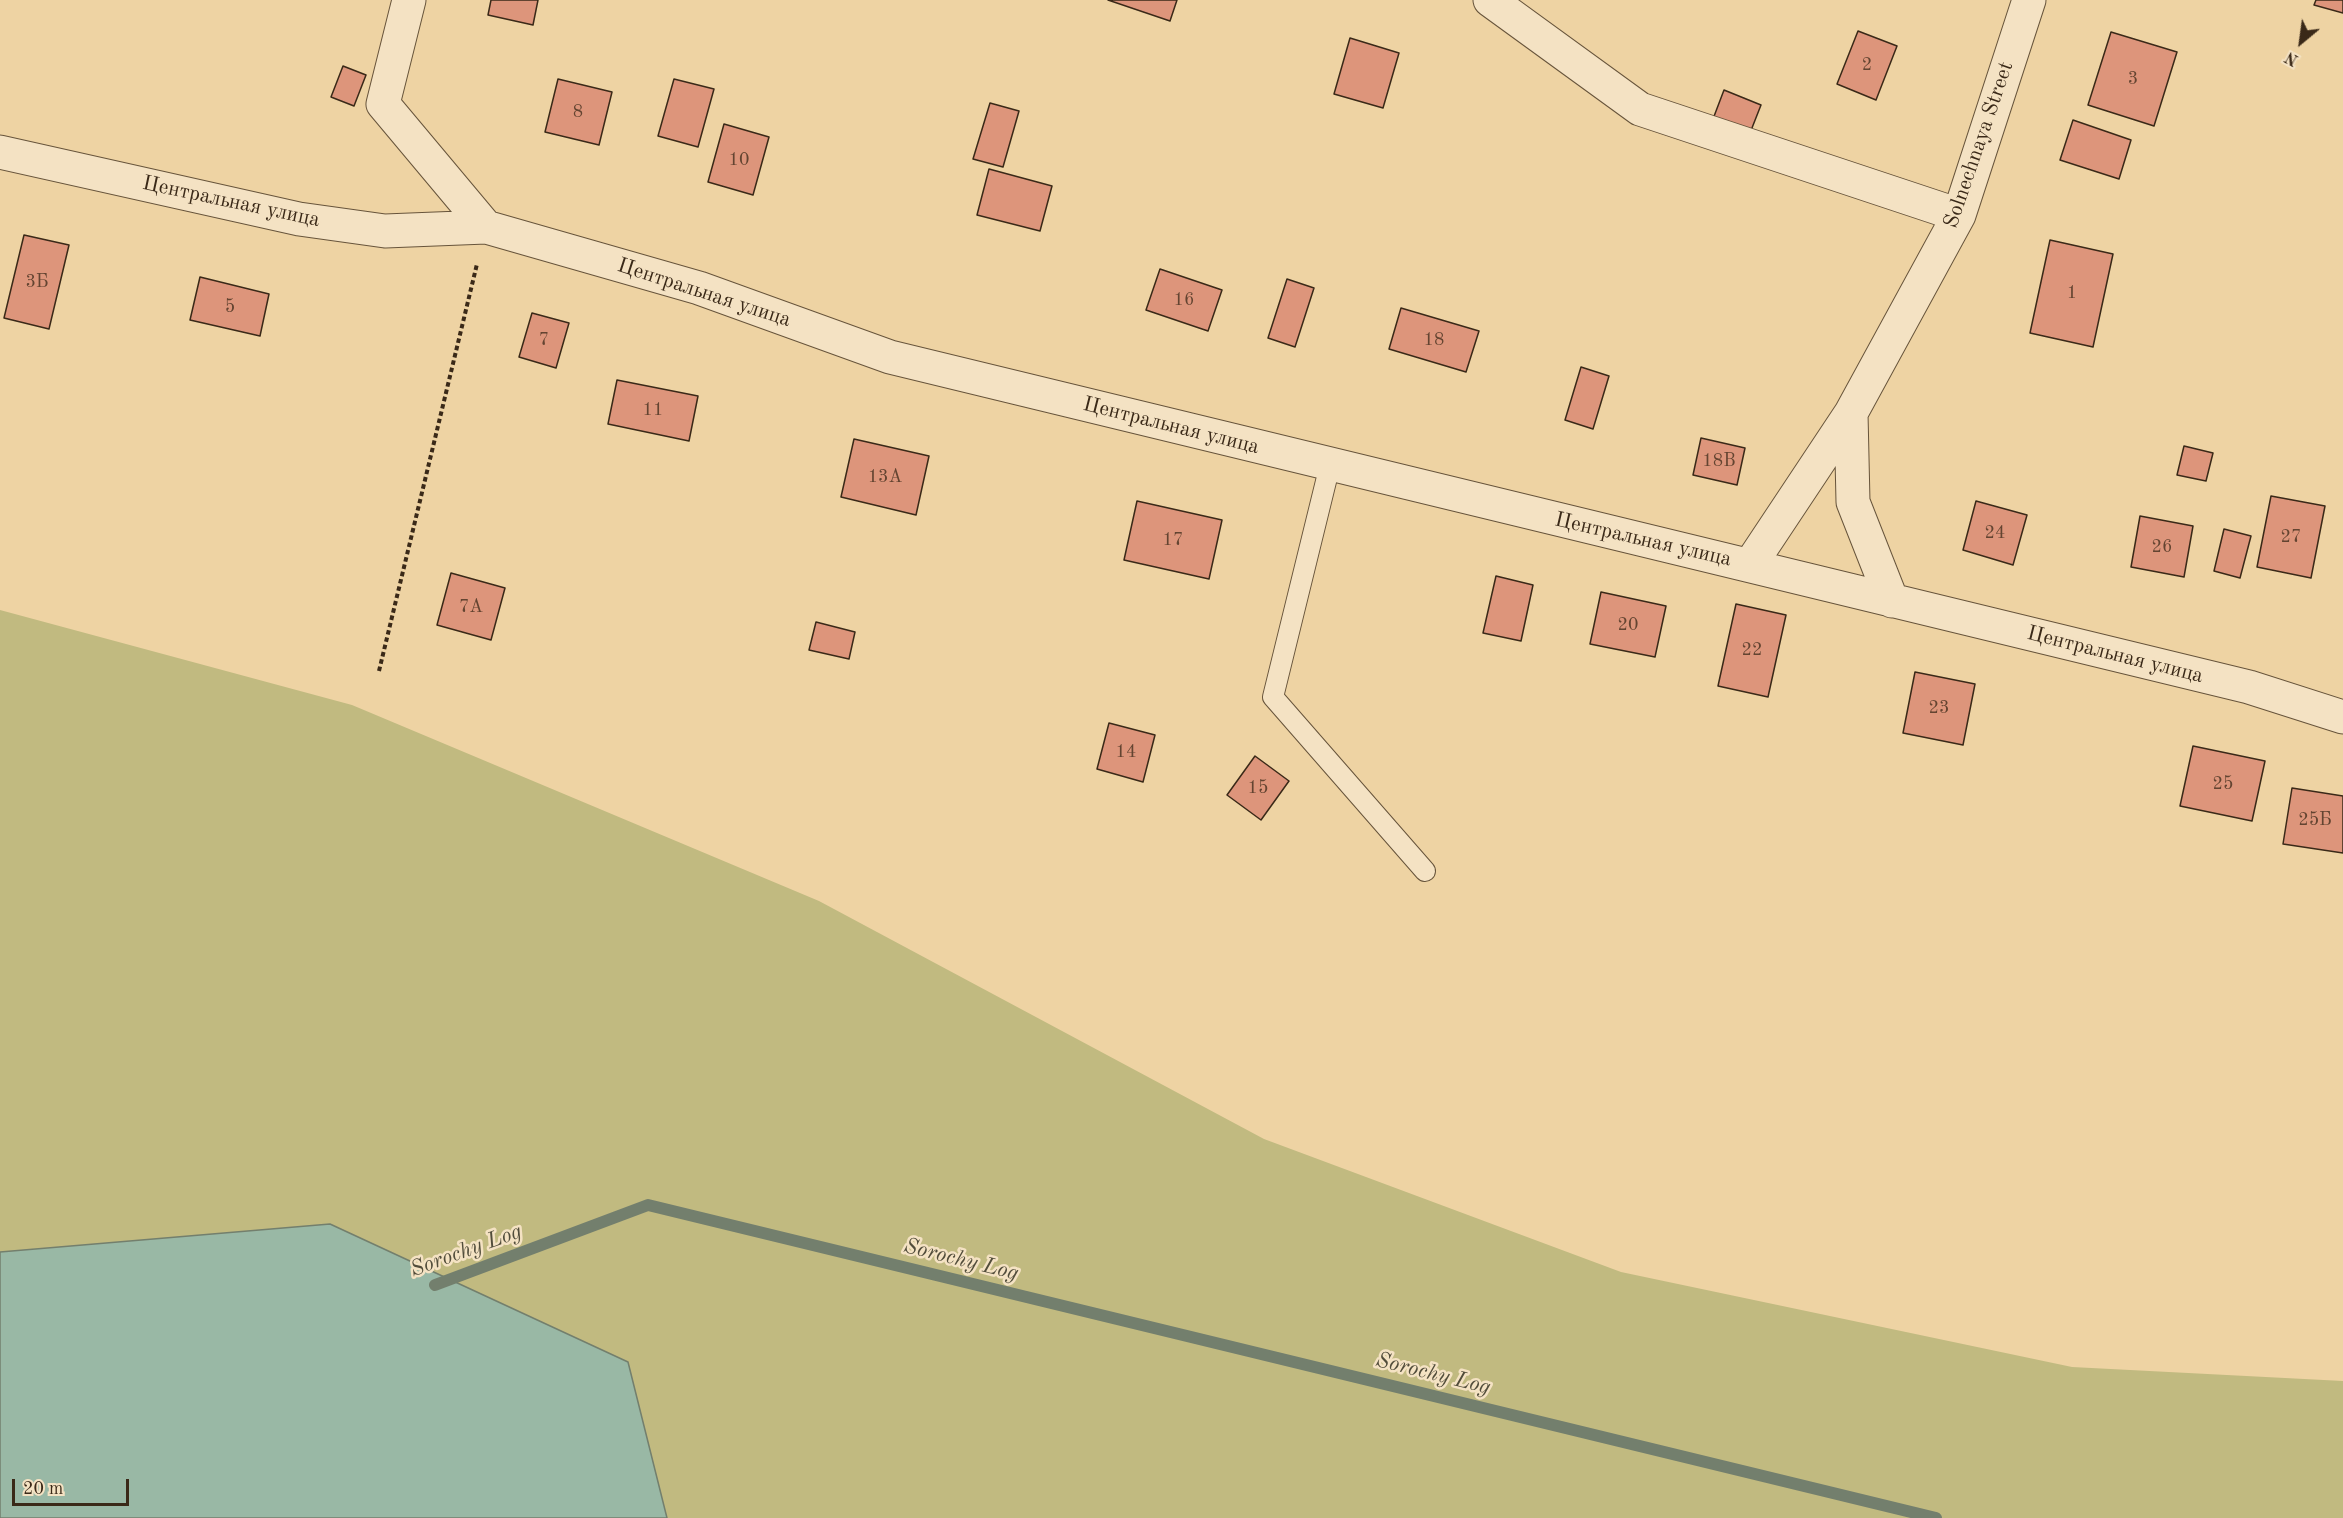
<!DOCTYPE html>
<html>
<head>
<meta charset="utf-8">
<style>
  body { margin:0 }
  #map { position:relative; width:2343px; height:1518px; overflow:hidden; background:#eed3a3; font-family:"Old Standard TT",serif }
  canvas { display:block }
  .north { position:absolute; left:2271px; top:12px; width:60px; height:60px; -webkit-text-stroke:4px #f4e2c3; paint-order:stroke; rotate:209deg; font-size:16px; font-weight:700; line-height:24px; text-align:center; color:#3a2918 }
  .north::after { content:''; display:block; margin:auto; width:21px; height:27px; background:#3a2918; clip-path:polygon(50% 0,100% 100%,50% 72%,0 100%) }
  .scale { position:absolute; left:12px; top:1479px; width:117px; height:27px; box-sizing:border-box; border:3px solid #3a2918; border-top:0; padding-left:8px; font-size:18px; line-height:21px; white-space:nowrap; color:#3a2918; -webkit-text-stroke:4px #f4e2c3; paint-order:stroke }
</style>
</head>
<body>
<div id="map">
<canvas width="2343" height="1518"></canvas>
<div class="north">N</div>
<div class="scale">20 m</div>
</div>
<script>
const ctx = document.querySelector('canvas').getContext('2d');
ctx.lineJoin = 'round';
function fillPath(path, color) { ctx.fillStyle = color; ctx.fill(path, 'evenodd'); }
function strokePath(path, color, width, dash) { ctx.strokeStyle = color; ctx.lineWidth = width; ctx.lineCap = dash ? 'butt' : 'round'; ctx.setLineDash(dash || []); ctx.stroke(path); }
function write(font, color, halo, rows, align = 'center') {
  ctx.font = font + ' "Old Standard TT",serif'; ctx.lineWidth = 5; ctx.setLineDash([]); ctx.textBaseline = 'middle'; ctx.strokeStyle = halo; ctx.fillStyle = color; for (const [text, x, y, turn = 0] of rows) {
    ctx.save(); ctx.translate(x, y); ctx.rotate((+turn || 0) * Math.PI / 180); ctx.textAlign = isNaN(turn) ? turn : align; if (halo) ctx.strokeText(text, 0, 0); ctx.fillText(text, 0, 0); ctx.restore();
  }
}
fillPath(new Path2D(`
  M0 610 352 705 819 901 1264 1139 1621 1272 2072 1367 2343 1381V1518H0Z`), '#c1ba80');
const water = new Path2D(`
  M330 1224 628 1362 667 1518H0V1252Z`);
fillPath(water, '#99b8a5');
strokePath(water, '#737f6d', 1.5);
strokePath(new Path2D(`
  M435 1285 648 1205 1936 1518`), '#737f6d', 12);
const building = new Path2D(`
  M491 0H538L533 25 488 15Z
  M1108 0H1177L1170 21Z
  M2316 0H2343V13L2314 5Z
  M1858 31 1897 46 1876 100 1837 84Z
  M2111 32 2177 52 2154 126 2088 105Z
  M1350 38 1399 53 1383 108 1334 94Z
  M343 66 366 75 354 106 331 97Z
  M558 79 612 92 599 145 545 132Z
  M674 79 714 89 698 147 658 136Z
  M1724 90 1761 105 1750 133 1713 119Z
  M990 103 1019 111 1003 167 973 159Z
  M2073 120 2131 140 2119 179 2060 160Z
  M724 124 769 137 753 195 708 182Z
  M989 169 1052 186 1040 231 977 215Z
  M24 235 69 245 49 329 4 318Z
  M2050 240 2113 254 2093 347 2030 333Z
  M1160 269 1222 290 1208 331 1146 310Z
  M200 277 269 294 260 336 190 320Z
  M1287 279 1314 288 1295 347 1268 338Z
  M1401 308 1479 331 1466 372 1389 349Z
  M532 313 569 323 556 368 519 357Z
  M1581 367 1609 376 1593 429 1565 420Z
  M617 380 698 396 689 441 608 424Z
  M1701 438 1745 448 1737 485 1693 475Z
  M854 439 929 456 916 515 841 497Z
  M2184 446 2213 453 2206 481 2177 475Z
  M2271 496 2325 506 2311 578 2257 567Z
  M1137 501 1222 520 1209 579 1124 560Z
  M1976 501 2027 515 2013 565 1963 550Z
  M2140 516 2193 526 2184 577 2131 567Z
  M2224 529 2251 536 2240 578 2214 571Z
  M451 573 505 588 491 640 437 625Z
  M1496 576 1533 585 1521 641 1483 633Z
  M1601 592 1666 606 1655 657 1590 644Z
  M1736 604 1786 615 1768 697 1718 686Z
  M816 622 855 632 849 659 809 650Z
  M1915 672 1975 684 1963 745 1903 733Z
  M1109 723 1155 735 1143 782 1097 769Z
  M2193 746 2265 761 2252 821 2180 806Z
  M1255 756 1289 781 1261 820 1227 795Z
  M2292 788 2343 796V853L2283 844Z`);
fillPath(building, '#dd957b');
strokePath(building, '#3a2918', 1.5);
const lane = new Path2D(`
  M1330 465 1273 697 1425 871`);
const street = new Path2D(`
  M409 0 383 104 486 227
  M1490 0 1640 109 1959 215
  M0 152 299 219 385 231 486 227 699 288 890 357 2249 687 2343 717
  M1851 413 1853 502 1892 601
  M1750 565 1851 413 1959 215 2029 0`);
strokePath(lane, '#67543b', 22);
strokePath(street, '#67543b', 35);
strokePath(new Path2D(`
  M379 671 477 264`), '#3a2918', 4, [4.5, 3]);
strokePath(lane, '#f4e2c3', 20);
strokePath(street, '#f4e2c3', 33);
write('18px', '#634431', null, [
  ["2",1867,65],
  ["3",2133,79],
  ["8",578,112],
  ["10",739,160],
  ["3Б",37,282],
  ["1",2072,293],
  ["16",1184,300],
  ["5",230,307],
  ["7",544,340],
  ["18",1434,340],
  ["11",653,410],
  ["18В",1719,461],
  ["13А",885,477],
  ["24",1995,533],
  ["27",2291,537],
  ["17",1173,540],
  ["26",2162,547],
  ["7А",471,607],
  ["20",1628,625],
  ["22",1752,650],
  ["23",1939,708],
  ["14",1126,752],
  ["25",2223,784],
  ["15",1258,788],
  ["25Б",2315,820]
]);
write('21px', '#3a2918', '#f4e2c3', [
  ["Solnechnaya Street",1979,145,-71],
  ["Центральная улица",231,202,12],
  ["Центральная улица",704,293,18],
  ["Центральная улица",1171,426,14],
  ["Центральная улица",1643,540,13],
  ["Центральная улица",2115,655,14]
]);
write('italic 22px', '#524d3b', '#f4e2c3', [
  ["Sorochy Log",466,1251,-20],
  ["Sorochy Log",961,1260,14],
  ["Sorochy Log",1433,1374,14]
]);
</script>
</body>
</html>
